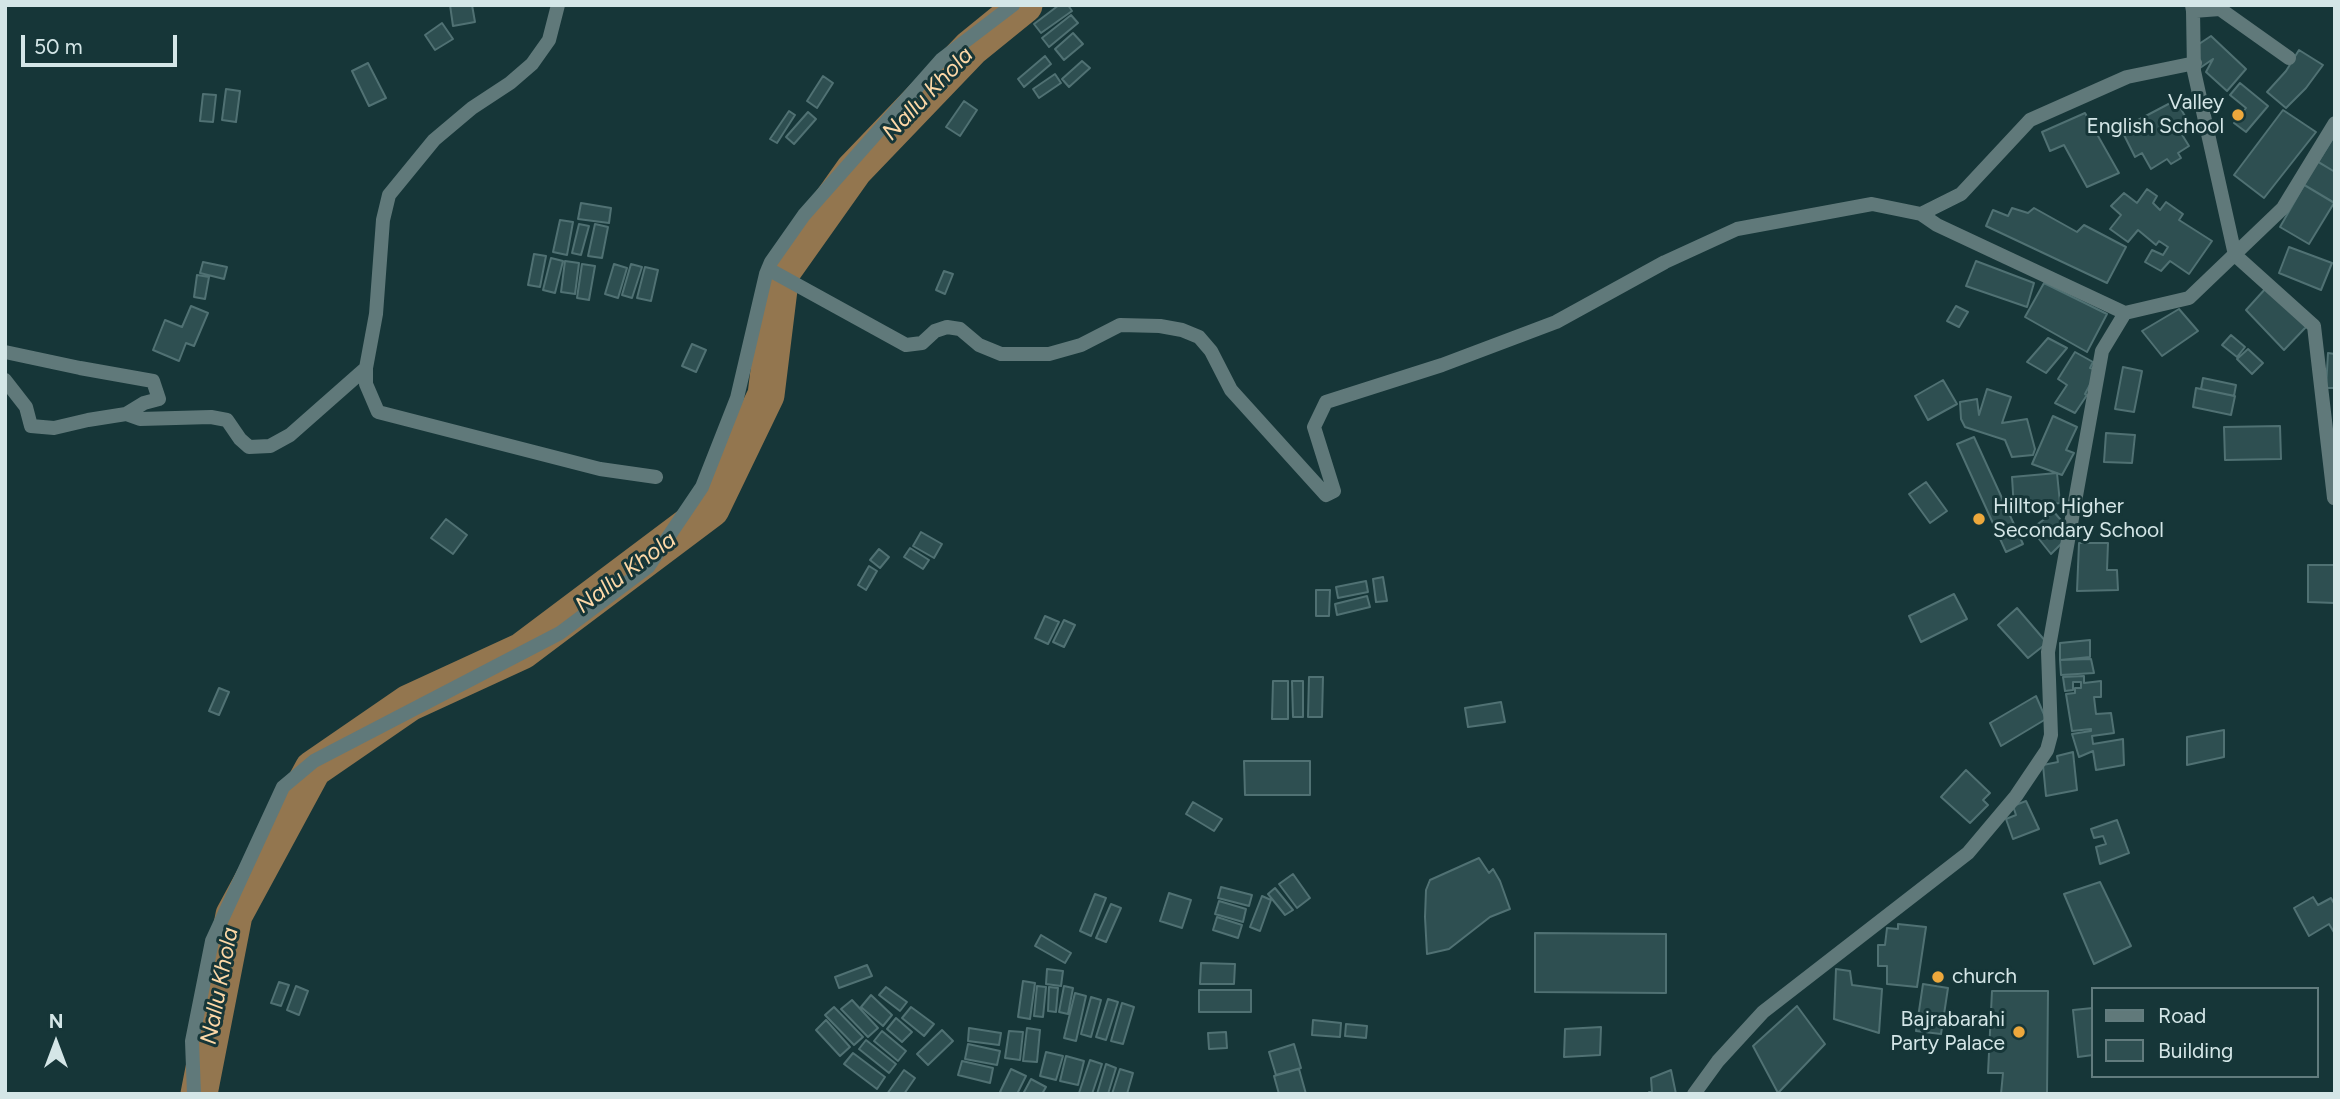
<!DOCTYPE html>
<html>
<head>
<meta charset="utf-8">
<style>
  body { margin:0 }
  #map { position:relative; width:2340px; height:1099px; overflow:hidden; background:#163638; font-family:Figtree,sans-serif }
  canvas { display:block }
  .frame { position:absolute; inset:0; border:7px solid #d4e6e7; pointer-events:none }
  .legend { position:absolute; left:2091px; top:987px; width:228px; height:91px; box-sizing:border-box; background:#163638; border:2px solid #627c7e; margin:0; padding:9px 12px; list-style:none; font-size:21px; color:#d4e6e7 }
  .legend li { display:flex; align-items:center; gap:14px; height:35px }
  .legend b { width:35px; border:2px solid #627c7e }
  .north { position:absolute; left:21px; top:1008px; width:70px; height:70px; -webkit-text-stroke:5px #163638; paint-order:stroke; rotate:0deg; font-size:19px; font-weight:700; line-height:28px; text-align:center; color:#d4e6e7 }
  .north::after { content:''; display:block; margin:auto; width:24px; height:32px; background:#d4e6e7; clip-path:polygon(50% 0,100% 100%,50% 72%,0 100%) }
  .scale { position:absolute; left:21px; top:35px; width:156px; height:32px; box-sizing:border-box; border:4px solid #d4e6e7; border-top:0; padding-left:9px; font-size:21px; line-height:24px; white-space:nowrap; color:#d4e6e7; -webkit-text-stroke:5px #163638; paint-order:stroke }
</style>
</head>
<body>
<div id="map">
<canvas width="2340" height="1099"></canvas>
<div class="frame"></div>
<ul class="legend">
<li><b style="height:9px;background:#60797a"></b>Road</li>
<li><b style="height:19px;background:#2e4f51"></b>Building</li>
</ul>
<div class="north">N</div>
<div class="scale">50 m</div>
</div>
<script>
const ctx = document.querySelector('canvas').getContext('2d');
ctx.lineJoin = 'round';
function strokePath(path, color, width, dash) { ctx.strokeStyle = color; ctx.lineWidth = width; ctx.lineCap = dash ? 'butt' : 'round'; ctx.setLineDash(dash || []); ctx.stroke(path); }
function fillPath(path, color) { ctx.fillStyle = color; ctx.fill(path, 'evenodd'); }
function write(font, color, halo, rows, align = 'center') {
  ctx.font = font + ' Figtree,sans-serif'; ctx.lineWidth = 6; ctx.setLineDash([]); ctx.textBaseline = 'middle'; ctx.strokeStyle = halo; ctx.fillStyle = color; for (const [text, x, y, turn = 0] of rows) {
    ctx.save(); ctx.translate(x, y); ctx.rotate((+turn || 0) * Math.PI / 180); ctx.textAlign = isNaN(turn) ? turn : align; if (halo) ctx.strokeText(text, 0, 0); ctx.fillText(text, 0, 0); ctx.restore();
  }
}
strokePath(new Path2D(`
  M199 1094 234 915 313 769 409 703 522 651 711 509 766 395 781 273 854 170 971 48 1024 5`), '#93764f', 37);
const building = new Path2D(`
  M450 5H472L475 22 453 26Z
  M1059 5H1068L1072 11 1041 33 1034 24Z
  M1071 15 1078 23 1049 47 1042 38Z
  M442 23 453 39 435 50 425 35Z
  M1073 33 1083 44 1064 60 1055 49Z
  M2211 36 2246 69 2227 91 2206 72 2213 59 2200 68 2196 46Z
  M2299 50 2323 65 2306 88 2286 108 2267 92 2286 71Z
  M1045 56 1051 64 1024 87 1018 79Z
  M1082 61 1090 68 1069 87 1062 79Z
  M368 63 386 98 369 106 352 71Z
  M1055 74 1061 83 1039 98 1033 89Z
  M823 76 833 83 817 108 807 101Z
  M2240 83 2268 106 2246 132 2234 123 2246 108 2230 95Z
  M226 89 240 91 236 122 222 120Z
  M203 94 216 95 213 122 200 121Z
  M2176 100 2191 127 2181 133 2189 146 2178 153 2181 158 2171 164 2167 159 2151 169 2142 153 2135 157 2121 129Z
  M964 101 977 110 960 136 946 127Z
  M2283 110 2316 132 2264 198 2234 175Z
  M789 111 795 115 777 143 770 139Z
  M808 112 816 119 794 144 786 137Z
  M2085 113 2119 173 2087 187 2064 145 2050 151 2042 132Z
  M2335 135V172L2318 162Z
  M2317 161 2335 172V203L2303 184Z
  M2304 185 2334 203 2309 244 2280 227Z
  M2147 189 2157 196 2153 203 2160 210 2166 202 2183 214 2179 220 2212 241 2189 274 2170 261 2161 271 2145 262 2152 250 2163 255 2168 247 2159 241 2156 245 2138 230 2128 242 2110 229 2121 215 2111 206 2124 193 2137 203Z
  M581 203 611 208 609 223 578 219Z
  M2012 208 2028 213 2034 208 2077 232 2084 225 2126 247 2107 283 1986 226 1993 210 2008 216Z
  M560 220 573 222 567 255 553 252Z
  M579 224 589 226 581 255 572 253Z
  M595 224 608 227 602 258 588 256Z
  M2289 247 2332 263 2321 290 2279 273Z
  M534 254 546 256 540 287 528 285Z
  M551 258 563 261 555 293 543 290Z
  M565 261 579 263 575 294 561 292Z
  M1976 261 2034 283 2027 307 1966 286Z
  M203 262 227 267 224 279 200 273Z
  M582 264 595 266 589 300 577 298Z
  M614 264 627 268 618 298 605 294Z
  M631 264 642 267 632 298 622 295Z
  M645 267 658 270 651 301 637 298Z
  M944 271 953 274 945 294 936 290Z
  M197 275 209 277 205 299 194 297Z
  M2044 283 2107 314 2087 352 2025 317Z
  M2266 288 2306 327 2284 350 2246 310Z
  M191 306 208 313 194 346 186 343 179 361 153 350 165 320 182 327Z
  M1956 306 1968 312 1959 327 1947 321Z
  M2179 309 2198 331 2162 356 2142 331Z
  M2231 335 2245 347 2237 357 2222 345Z
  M2048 338 2067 348 2046 373 2027 362Z
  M692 344 706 350 696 372 682 366Z
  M2248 349 2263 363 2252 374 2237 359Z
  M2075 352 2093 362 2090 368 2094 369 2095 375 2085 394 2087 395 2075 413 2055 403 2067 385 2058 379Z
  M2328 353 2335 354V388H2326Z
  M2123 367 2142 371 2134 412 2115 409Z
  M2203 378 2236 385 2234 396 2201 389Z
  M1943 380 1957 404 1928 420 1915 396Z
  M2196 388 2235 396 2231 415 2193 407Z
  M1987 389 2011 397 2002 423 2027 419 2035 449 2033 455 2012 457 2005 440 1965 427 1961 419 1960 402 1977 399 1979 415Z
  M2053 416 2077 427 2066 450 2074 453 2062 475 2032 464Z
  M2280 426 2281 459 2225 460 2224 427Z
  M2106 433 2135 435 2132 463 2104 462Z
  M1974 437 2023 544 2006 552 1957 444Z
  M2057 473 2060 503 2014 509 2012 477Z
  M1926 482 1947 511 1930 523 1909 494Z
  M2054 512 2066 526 2058 534 2064 541 2051 554 2031 529Z
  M446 519 467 535 453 554 431 538Z
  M921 532 942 544 934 558 913 546Z
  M2079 543H2108L2107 570H2117L2118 590 2077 591Z
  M910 548 929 560 923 569 904 557Z
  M879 549 889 557 880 568 870 560Z
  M2308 565H2335V603L2308 602Z
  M869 566 877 571 866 590 858 585Z
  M1383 577 1387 601 1376 602 1373 579Z
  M1366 581 1368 592 1338 598 1336 587Z
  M1316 590H1330L1329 616H1316Z
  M1954 594 1967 619 1921 642 1909 616Z
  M1367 596 1370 607 1337 615 1335 604Z
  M2017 608 2047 643 2028 658 1998 625Z
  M1045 616 1059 622 1048 644 1035 638Z
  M1064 620 1075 625 1064 647 1053 642Z
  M2090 640V657L2060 660V643Z
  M2091 659 2094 673 2061 675 2060 660Z
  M2084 676V683L2101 681V697H2094L2096 714 2111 713 2114 733 2092 736 2093 744 2123 739 2124 765 2096 770 2093 751 2079 757 2072 734 2091 731V729L2072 731 2066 694 2075 693V688H2081V682H2073V690L2065 691 2063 677Z
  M1309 677H1323L1322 717H1308Z
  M1273 681H1288V719H1272Z
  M1292 681H1303V717H1293Z
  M219 688 229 692 219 715 209 711Z
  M2036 696 2046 719 2001 746 1990 723Z
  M1501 702 1505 722 1468 727 1465 708Z
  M2224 730V757L2187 765V737Z
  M2073 752 2077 790 2046 796 2043 765 2058 762 2057 756Z
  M1244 761H1310V795H1245Z
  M1966 770 1990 793 1983 800 1988 805 1970 823 1941 797Z
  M2026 801 2039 829 2013 839 2006 819 2016 815 2013 806Z
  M1193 802 1222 819 1214 831 1186 814Z
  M2117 820 2129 853 2100 864 2096 847 2106 844 2103 836 2094 838 2091 829Z
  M1479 858 1489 873 1493 869 1500 881 1510 909 1490 917 1449 949 1427 954 1425 917 1426 890 1430 880Z
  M1293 874 1310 898 1297 908 1279 884Z
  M2100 882 2131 946 2094 964 2064 894Z
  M1221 887 1252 895 1249 906 1218 898Z
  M1275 888 1293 910 1285 915 1268 894Z
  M1169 893 1191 900 1182 928 1160 921Z
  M1095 894 1106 898 1091 936 1080 931Z
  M1262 896 1271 900 1260 931 1250 927Z
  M2313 897 2318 905 2331 898 2335 905V934L2329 924 2309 936 2294 908Z
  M1219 901 1246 909 1243 922 1215 914Z
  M1111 904 1121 908 1106 942 1096 938Z
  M1217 917 1242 925 1238 938 1213 930Z
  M1898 924 1926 927 1917 987 1887 984V966H1878V945H1885L1887 928 1898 929Z
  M1535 933 1666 934V993L1535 992Z
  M1041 935 1071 953 1065 963 1035 946Z
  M1201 963 1235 964 1234 984H1200Z
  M867 965 872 976 839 988 835 977Z
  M1047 969 1063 971 1061 986 1046 984Z
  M1836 969 1850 971 1852 985 1882 989 1879 1033 1834 1019Z
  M1023 981 1035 983 1030 1019 1018 1017Z
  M279 982 289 985 281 1006 271 1003Z
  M1923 984 1948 988 1941 1034 1916 1031Z
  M296 986 308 991 299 1015 287 1010Z
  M1037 986 1046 987 1043 1017 1034 1016Z
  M1064 986 1073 988 1068 1014 1059 1012Z
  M886 987 907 1002 900 1011 879 995Z
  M1049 987 1058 988 1056 1012 1048 1011Z
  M1199 990H1251V1012H1199Z
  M1992 991H2048L2047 1094H2001L2003 1073H1988Z
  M1075 993 1086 996 1076 1041 1064 1038Z
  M871 995 892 1015 883 1026 861 1007Z
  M1091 997 1101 1000 1091 1037 1081 1034Z
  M1108 999 1118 1002 1106 1040 1096 1037Z
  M852 1000 878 1028 868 1037 841 1009Z
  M1122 1003 1134 1007 1123 1044 1111 1041Z
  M1797 1006 1825 1044 1778 1093 1753 1046Z
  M834 1007 863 1037 854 1045 825 1015Z
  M911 1007 934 1024 924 1036 902 1018Z
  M2093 1008V1055L2078 1057 2073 1010Z
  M896 1018 912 1032 902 1042 887 1029Z
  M826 1020 850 1047 840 1056 816 1030Z
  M1313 1020 1341 1023 1340 1037 1312 1035Z
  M1346 1024 1367 1026 1366 1038 1345 1036Z
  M1601 1027 1600 1055 1564 1057 1565 1029Z
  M969 1028 1001 1033 999 1045 968 1041Z
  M1027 1028 1040 1030 1037 1062 1023 1061Z
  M942 1030 953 1041 928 1065 917 1054Z
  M882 1031 906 1051 898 1061 874 1041Z
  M1009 1031 1023 1032 1020 1060 1005 1058Z
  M1226 1032 1227 1048 1209 1049 1208 1033Z
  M866 1040 896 1064 889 1073 859 1049Z
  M968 1044 1000 1051 997 1065 965 1059Z
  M1294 1044 1301 1068 1276 1075 1269 1052Z
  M1046 1052 1063 1056 1056 1080 1040 1076Z
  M853 1053 885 1077 877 1089 844 1064Z
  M1066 1056 1084 1061 1078 1085 1060 1081Z
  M1090 1060 1102 1064 1092 1094H1082L1079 1093Z
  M962 1061 993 1068 990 1083 958 1075Z
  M1106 1064 1116 1068 1108 1094H1097Z
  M1011 1069 1026 1076 1017 1094H1004L1000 1092Z
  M1120 1069 1133 1073 1127 1094H1112Z
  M1299 1069 1306 1094H1279L1274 1076Z
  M904 1070 915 1078 904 1094H887Z
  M1671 1070 1676 1094H1649V1092H1652L1651 1078Z
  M1031 1079 1046 1087 1042 1094H1023Z`);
fillPath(building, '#2e4f51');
strokePath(building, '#507173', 2);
strokePath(new Path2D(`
  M558 5 549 40 532 64 510 83 472 108 434 140 389 195 383 220 376 314 366 368V384L378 412 600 469 656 477
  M2192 5 2193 11 2220 9 2289 58
  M2193 11 2194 71 2235 255 2314 326 2334 498
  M1921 214 1961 194 2030 120 2127 77 2195 63
  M768 269 906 345 922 343 935 331 947 327 960 329 979 345 1001 354H1049L1081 345 1120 325 1160 326 1182 330 1199 337 1211 351 1231 390 1326 495 1334 491 1314 427 1326 402 1442 365 1556 322 1665 262 1737 229 1872 204 1921 214 1937 225 2125 313
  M5 352 80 368 153 381 159 399 144 403 126 414
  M5 380 26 407 31 426 54 428 88 420 126 414 140 419 211 417 227 420 240 439 249 447 270 446 290 435 366 368
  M194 1094 192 1041 212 941 283 787 314 761 560 633 648 567 702 487 737 398 766 274 771 262 804 215 942 59 1013 5
  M1694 1094 1718 1061 1763 1012 1968 853 2016 796 2047 750 2051 735 2048 652 2102 351 2125 313 2189 298 2283 208 2335 123`), '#60797a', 14);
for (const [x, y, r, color] of [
  [2238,115,7,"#eda83c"],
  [1979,519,7,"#eda83c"],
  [1938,977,7,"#eda83c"],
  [2019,1032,7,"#eda83c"]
]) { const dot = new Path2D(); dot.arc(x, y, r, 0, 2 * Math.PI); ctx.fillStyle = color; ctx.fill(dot); strokePath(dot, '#163638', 2.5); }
write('21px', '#d4e6e7', '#163638', [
  ["Valley",2224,103],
  ["English School",2224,127],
  ["Hilltop Higher",1993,507,"left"],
  ["Secondary School",1993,531,"left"],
  ["church",1952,977,"left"],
  ["Bajrabarahi",2005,1020],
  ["Party Palace",2005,1044]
], 'right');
write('italic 23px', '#fdd8a7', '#163638', [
  ["Nallu Khola",928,94,-46],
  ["Nallu Khola",626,573,-37],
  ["Nallu Khola",220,986,-79]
]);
</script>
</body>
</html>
